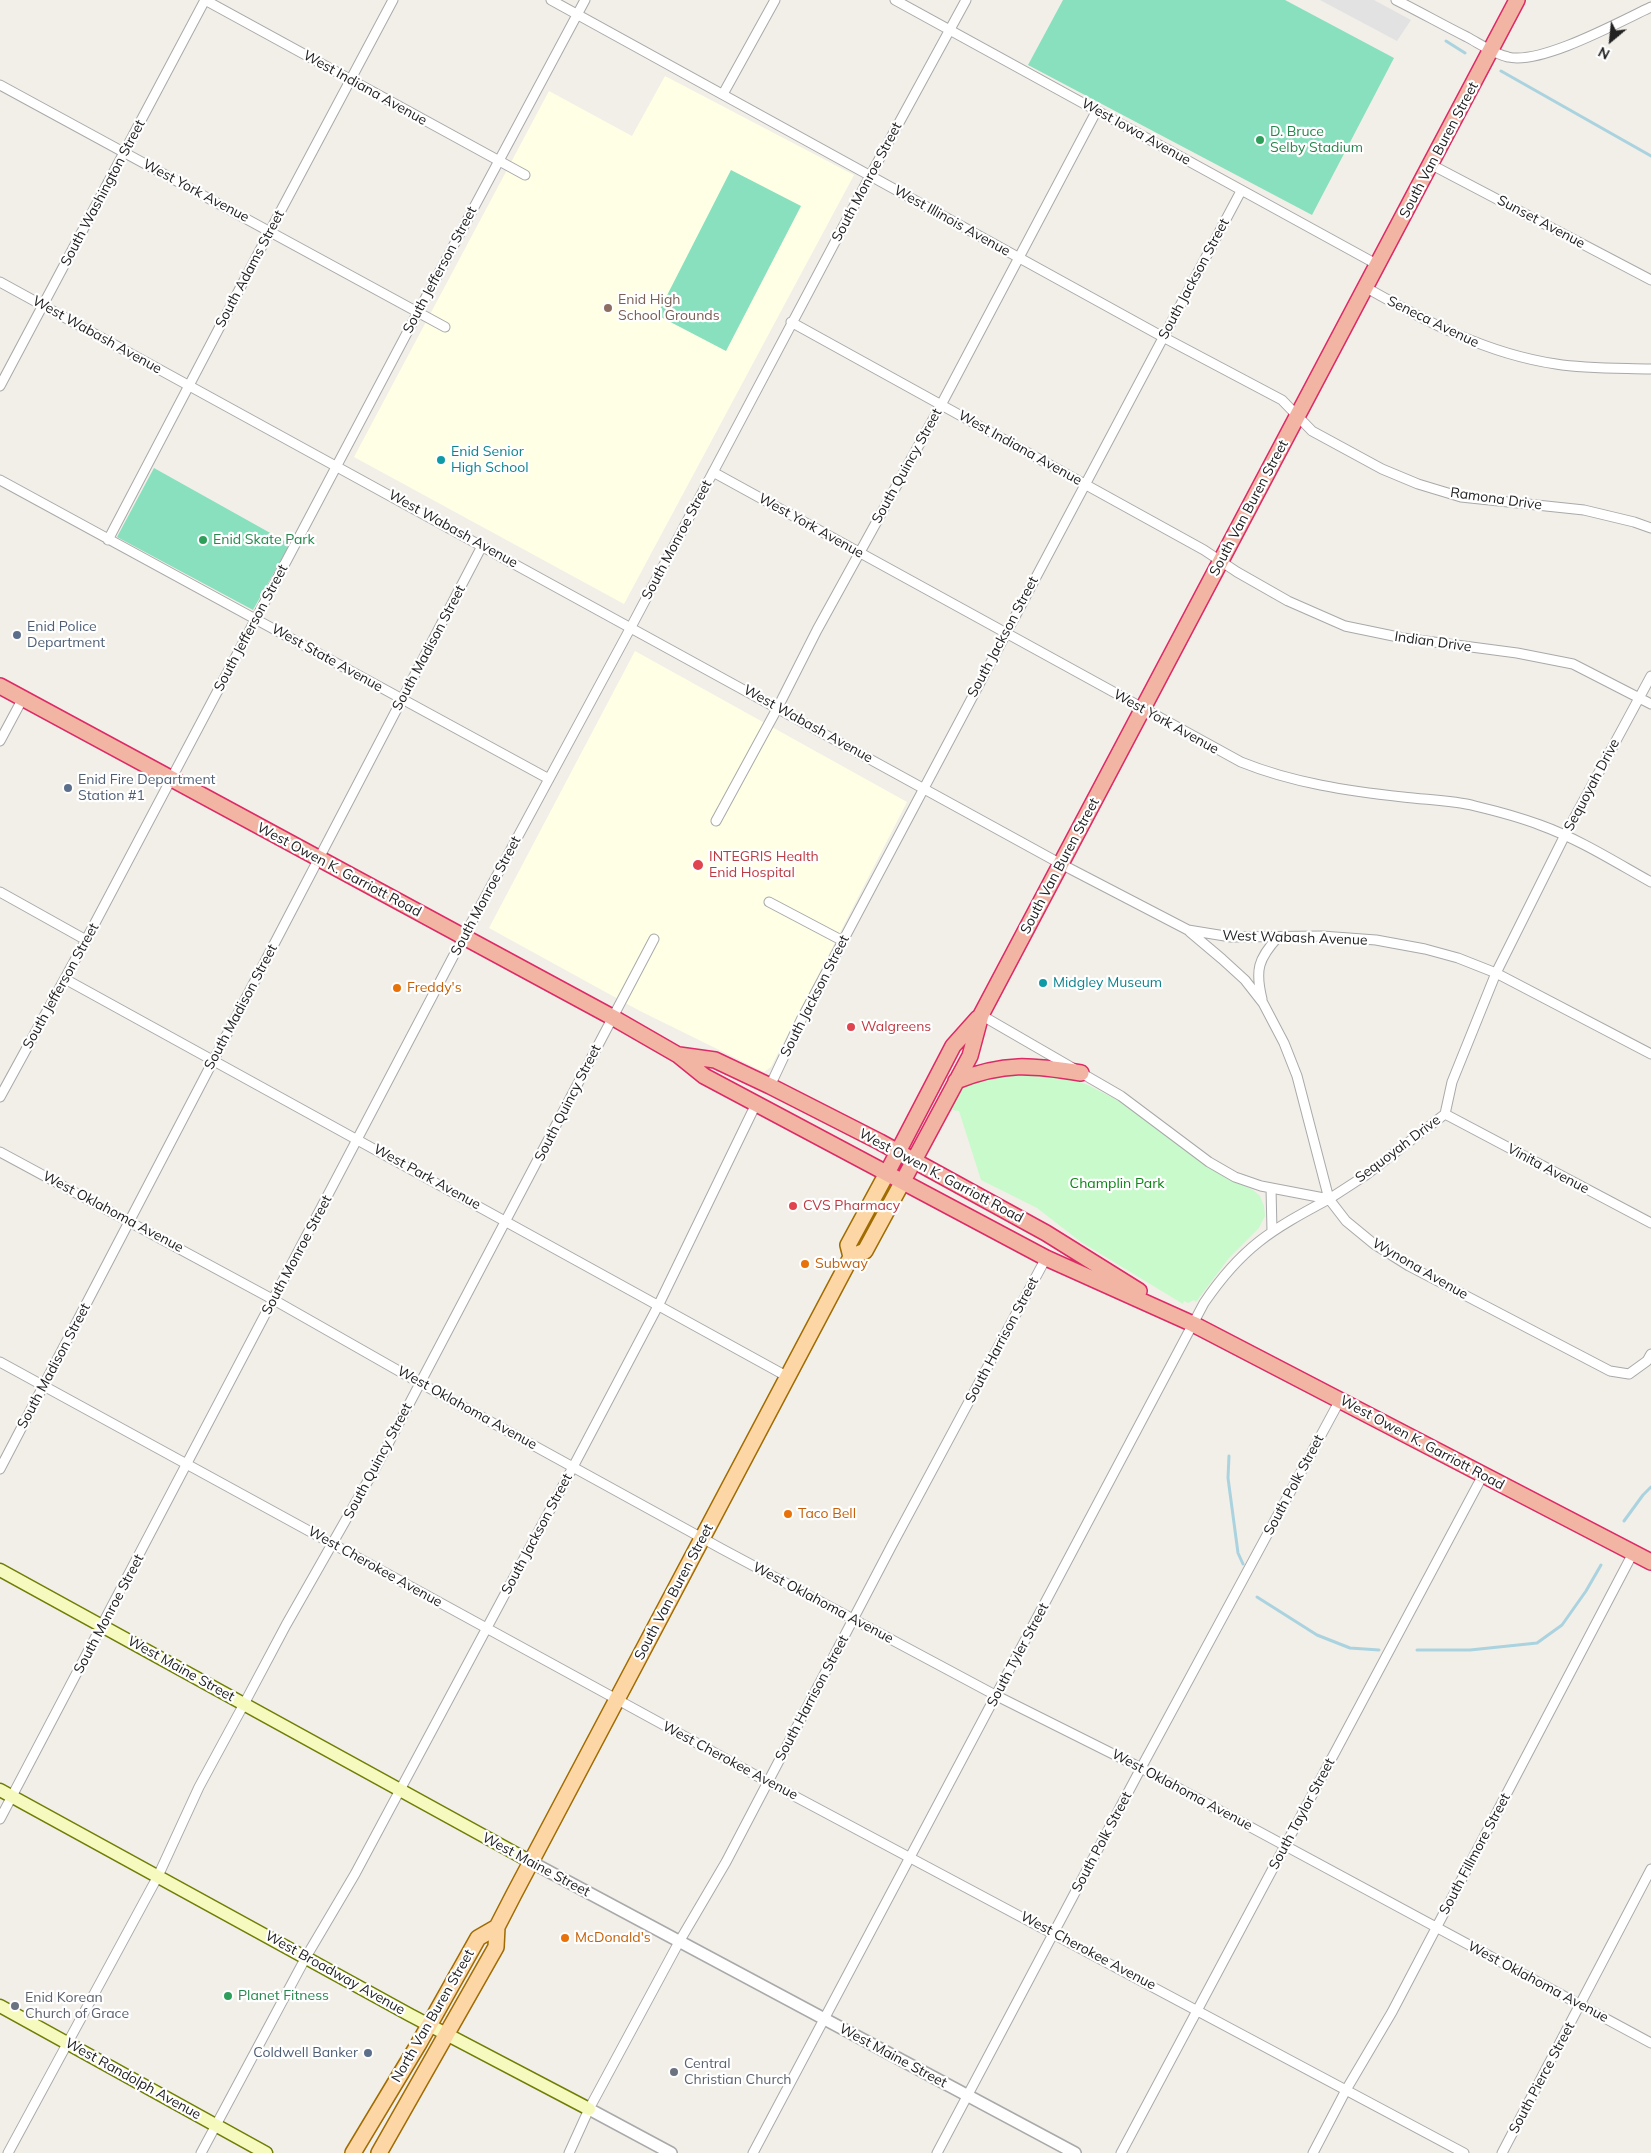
<!DOCTYPE html>
<html>
<head>
<meta charset="utf-8">
<style>
  body { margin:0 }
  #map { position:relative; width:1651px; height:2153px; overflow:hidden; background:#f2efe9; font-family:Mulish,sans-serif }
  canvas { display:block }
  .north { position:absolute; left:1586px; top:15px; width:50px; height:50px; -webkit-text-stroke:4px #fff; paint-order:stroke; rotate:208deg; font-size:14px; font-weight:700; line-height:20px; text-align:center; color:#222 }
  .north::after { content:''; display:block; margin:auto; width:18px; height:22px; background:#222; clip-path:polygon(50% 0,100% 100%,50% 72%,0 100%) }
</style>
</head>
<body>
<div id="map">
<canvas width="1651" height="2153"></canvas>
<div class="north">N</div>
</div>
<script>
const ctx = document.querySelector('canvas').getContext('2d');
ctx.lineJoin = 'round';
function fillPath(path, color) { ctx.fillStyle = color; ctx.fill(path, 'evenodd'); }
function strokePath(path, color, width, dash) { ctx.strokeStyle = color; ctx.lineWidth = width; ctx.lineCap = dash ? 'butt' : 'round'; ctx.setLineDash(dash || []); ctx.stroke(path); }
function write(font, color, halo, rows, align = 'center') {
  ctx.font = font + ' Mulish,sans-serif'; ctx.lineWidth = 4.5; ctx.setLineDash([]); ctx.textBaseline = 'middle'; ctx.strokeStyle = halo; ctx.fillStyle = color; for (const [text, x, y, turn = 0] of rows) {
    ctx.save(); ctx.translate(x, y); ctx.rotate((+turn || 0) * Math.PI / 180); ctx.textAlign = isNaN(turn) ? turn : align; if (halo) ctx.strokeText(text, 0, 0); ctx.fillText(text, 0, 0); ctx.restore();
  }
}
fillPath(new Path2D(`
  M665 76 854 175 624 604 354 457 549 91 632 136Z
  M635 651 907 802 771 1067 764 1072 640 1011 489 928Z`), '#ffffe5');
fillPath(new Path2D(`
  M1013 1072 1062 1076 1088 1085 1119 1101 1209 1168 1253 1190 1260 1196 1264 1206 1265 1216 1259 1228 1229 1258 1196 1302 1194 1300 1188 1303 1184 1301 1183 1304 1081 1242 1037 1208 981 1180 959 1111 951 1110 966 1083Z`), '#c8facc');
fillPath(new Path2D(`
  M1063 0H1285L1394 58 1312 215 1028 65Z
  M731 170 801 206 726 351 657 315Z
  M154 468 290 544 253 610 117 537Z`), '#88e0be');
fillPath(new Path2D(`
  M1320 0H1374L1411 20 1397 41Z`), '#e2e2e2');
strokePath(new Path2D(`
  M1446 41 1465 53
  M1501 71 1651 156
  M1229 1456 1228 1478 1238 1553 1243 1564
  M1624 1521 1643 1495 1651 1487
  M1257 1597 1317 1635 1350 1648 1379 1650
  M1417 1650H1470L1537 1643 1562 1625 1586 1591 1601 1565`), '#aad3df', 3);
const minor = new Path2D(`
  M205 0 525 175
  M551 0 1163 337 1282 400 1312 431 1382 469 1418 484 1461 497 1584 510 1634 522 1651 528
  M895 0 1378 265
  M1396 0C1420 12 1443 25 1467 37 1480 44 1494 54 1508 57 1541 65 1619 22 1651 7
  M0 85 445 327
  M723 94 775 0
  M1430 164 1651 280
  M0 282 1061 864 1188 930 1231 937 1322 936 1376 940 1425 949 1458 958 1496 973 1651 1054
  M1365 287C1425 321 1487 354 1556 364 1587 369 1620 368 1651 369
  M791 322 1204 550 1237 572 1288 601 1345 626 1403 638 1517 653 1573 664 1651 704
  M0 386 205 0
  M713 472 1241 762C1293 783 1348 791 1403 797 1427 800 1452 800 1475 806 1496 811 1519 817 1540 825 1579 839 1615 862 1651 882
  M0 480 549 779
  M108 540 270 231 393 0
  M0 741 23 698
  M716 821 778 707 817 630 941 405 1097 110
  M0 892 86 940
  M769 902 843 941
  M1190 932 1222 959 1245 980 1263 1003 1284 1043 1297 1076 1329 1199 1346 1221 1374 1244 1409 1266 1610 1371 1629 1374 1647 1361 1651 1354
  M65 979 788 1377
  M1262 999C1255 970 1258 959 1278 937
  M981 1015 1121 1096 1209 1162 1235 1177 1261 1186 1329 1199 1366 1175 1445 1114 1452 1082 1496 973 1565 835 1651 676
  M770 1086 802 1018 1241 191
  M0 1097 86 940 418 312 585 0
  M1445 1114 1651 1223
  M0 1152 274 1300 420 1383 722 1549 997 1696 1141 1768 1651 2043
  M1271 1188 1272 1231
  M0 1362 768 1782 1464 2153
  M0 1469 482 546
  M0 1819 455 953 631 627 870 176 966 0
  M8 2153 158 1876 199 1787 244 1704 286 1625 377 1465 654 939
  M201 2153 306 1957 355 1874 573 1467 659 1304 756 1104
  M569 2153 589 2109 679 1942 726 1862 892 1545 1046 1258
  M753 2153 1204 1303C1242 1247 1271 1230 1329 1199
  M937 2153 1141 1768 1340 1400
  M1121 2153 1483 1475
  M1313 2153 1346 2090 1392 2012 1633 1553
  M1502 2153 1651 1869`);
const tertiary = new Path2D(`
  M531 1862 1075 2153
  M589 2109 671 2153`);
const secondary = new Path2D(`
  M0 1570 531 1862
  M0 1790 410 2015 589 2109
  M0 2006 266 2153`);
const primary = new Path2D(`
  M851 1257 848 1245 887 1173
  M353 2153 418 2045 478 1938 497 1927
  M379 2153 496 1947 497 1927 514 1894 851 1257 865 1251 903 1181`);
const trunk = new Path2D(`
  M0 686 612 1017 678 1055 704 1076 1046 1258 1193 1324 1651 1562
  M679 1055 715 1060 770 1086 880 1142 1046 1233 1139 1291
  M956 1081C1005 1062 1031 1065 1081 1073
  M887 1173 953 1046 978 1018
  M903 1181 970 1056 981 1015 1517 0`);
strokePath(minor, '#a9a9a9', 11);
strokePath(tertiary, '#a9a9a9', 14);
strokePath(secondary, '#707d05', 15);
strokePath(primary, '#a06b00', 18);
strokePath(trunk, '#dc2a67', 18);
strokePath(minor, '#fff', 9);
strokePath(tertiary, '#fff', 11);
strokePath(secondary, '#f7fabf', 12);
strokePath(primary, '#fcd6a4', 15);
strokePath(trunk, '#f2b4a3', 15);
for (const [x, y, r, color] of [
  [1260,140,5,"#2e9e5b"],
  [608,308,5,"#8d6e63"],
  [441,460,5,"#0f9aa8"],
  [203,540,5,"#2e9e5b"],
  [17,635,5,"#5c6f8a"],
  [68,788,5,"#5c6f8a"],
  [698,865,6,"#e0444e"],
  [1043,983,5,"#0f9aa8"],
  [397,988,5,"#e8710a"],
  [851,1027,5,"#e0444e"],
  [793,1206,5,"#e0444e"],
  [805,1264,5,"#e8710a"],
  [788,1514,5,"#e8710a"],
  [565,1938,5,"#e8710a"],
  [228,1996,5,"#2e9e5b"],
  [15,2006,5,"#6b7280"],
  [368,2053,5,"#5c6f8a"],
  [674,2072,5,"#6b7280"]
]) { const dot = new Path2D(); dot.arc(x, y, r, 0, 2 * Math.PI); ctx.fillStyle = color; ctx.fill(dot); strokePath(dot, '#fff', 2); }
write('14px', '#222', '#fff', [
  ["West Indiana Avenue",365,88,29],
  ["West Iowa Avenue",1136,132,29],
  ["South Van Buren Street",1439,150,-62],
  ["South Monroe Street",867,182,-62],
  ["West York Avenue",196,191,28],
  ["South Washington Street",103,193,-62],
  ["West Illinois Avenue",952,221,29],
  ["Sunset Avenue",1541,222,28],
  ["South Adams Street",250,269,-62],
  ["South Jefferson Street",440,270,-62],
  ["South Jackson Street",1194,279,-62],
  ["Seneca Avenue",1433,322,26],
  ["West Wabash Avenue",97,335,29],
  ["West Indiana Avenue",1020,448,29],
  ["South Quincy Street",907,466,-61],
  ["Ramona Drive",1496,499,8],
  ["South Van Buren Street",1249,508,-62],
  ["West York Avenue",811,526,29],
  ["West Wabash Avenue",453,529,29],
  ["South Monroe Street",677,540,-62],
  ["South Jefferson Street",251,628,-62],
  ["South Jackson Street",1003,637,-62],
  ["Indian Drive",1433,642,8],
  ["South Madison Street",429,648,-62],
  ["West State Avenue",327,658,29],
  ["West York Avenue",1166,722,29],
  ["West Wabash Avenue",808,724,29],
  ["Sequoyah Drive",1592,785,-62],
  ["South Van Buren Street",1060,866,-62],
  ["West Owen K. Garriott Road",339,870,28],
  ["South Monroe Street",486,896,-62],
  ["West Wabash Avenue",1295,938,2],
  ["South Jefferson Street",61,986,-61],
  ["South Jackson Street",815,996,-63],
  ["South Madison Street",241,1007,-62],
  ["South Quincy Street",568,1103,-63],
  ["Sequoyah Drive",1398,1149,-37],
  ["Vinita Avenue",1548,1169,28],
  ["West Owen K. Garriott Road",941,1176,28],
  ["West Park Avenue",427,1177,29],
  ["West Oklahoma Avenue",113,1212,28],
  ["South Monroe Street",297,1255,-62],
  ["Wynona Avenue",1420,1269,30],
  ["South Harrison Street",1002,1340,-62],
  ["South Madison Street",54,1366,-62],
  ["West Oklahoma Avenue",467,1408,29],
  ["West Owen K. Garriott Road",1422,1443,28],
  ["South Quincy Street",378,1461,-62],
  ["South Polk Street",1294,1485,-62],
  ["South Jackson Street",537,1534,-62],
  ["West Cherokee Avenue",375,1567,29],
  ["South Van Buren Street",674,1592,-62],
  ["West Oklahoma Avenue",823,1603,28],
  ["South Monroe Street",109,1614,-62],
  ["South Tyler Street",1018,1655,-62],
  ["West Maine Street",181,1669,29],
  ["South Harrison Street",812,1698,-62],
  ["West Cherokee Avenue",730,1761,28],
  ["West Oklahoma Avenue",1182,1790,28],
  ["South Taylor Street",1302,1814,-62],
  ["South Polk Street",1102,1842,-62],
  ["South Fillmore Street",1475,1854,-62],
  ["West Maine Street",536,1865,28],
  ["West Cherokee Avenue",1088,1951,28],
  ["West Broadway Avenue",335,1973,29],
  ["West Oklahoma Avenue",1538,1982,28],
  ["North Van Buren Street",433,2016,-60],
  ["West Maine Street",893,2056,28],
  ["South Pierce Street",1542,2078,-62],
  ["West Randolph Avenue",133,2079,29]
]);
write('14px', '#27864d', '#fff', [
  ["D. Bruce",1270,132],
  ["Selby Stadium",1270,148],
  ["Enid Skate Park",213,540],
  ["Planet Fitness",238,1996]
], 'left');
write('14px', '#785e54', '#fff', [
  ["Enid High",618,300],
  ["School Grounds",618,316]
], 'left');
write('14px', '#0d838f', '#fff', [
  ["Enid Senior",451,452],
  ["High School",451,468],
  ["Midgley Museum",1053,983]
], 'left');
write('14px', '#4e5e75', '#fff', [
  ["Enid Police",27,627],
  ["Department",27,643],
  ["Enid Fire Department",78,780],
  ["Station #1",78,796],
  ["Coldwell Banker",358,2053,"right"]
], 'left');
write('14px', '#be3a42', '#fff', [
  ["INTEGRIS Health",709,857],
  ["Enid Hospital",709,873],
  ["Walgreens",861,1027],
  ["CVS Pharmacy",803,1206]
], 'left');
write('14px', '#c56008', '#fff', [
  ["Freddy's",407,988],
  ["Subway",815,1264],
  ["Taco Bell",798,1514],
  ["McDonald's",575,1938]
], 'left');
write('14px', '#0c8416', '#fff', [
  ["Champlin Park",1117,1184]
]);
write('14px', '#5b616d', '#fff', [
  ["Enid Korean",25,1998],
  ["Church of Grace",25,2014],
  ["Central",684,2064],
  ["Christian Church",684,2080]
], 'left');
</script>
</body>
</html>
